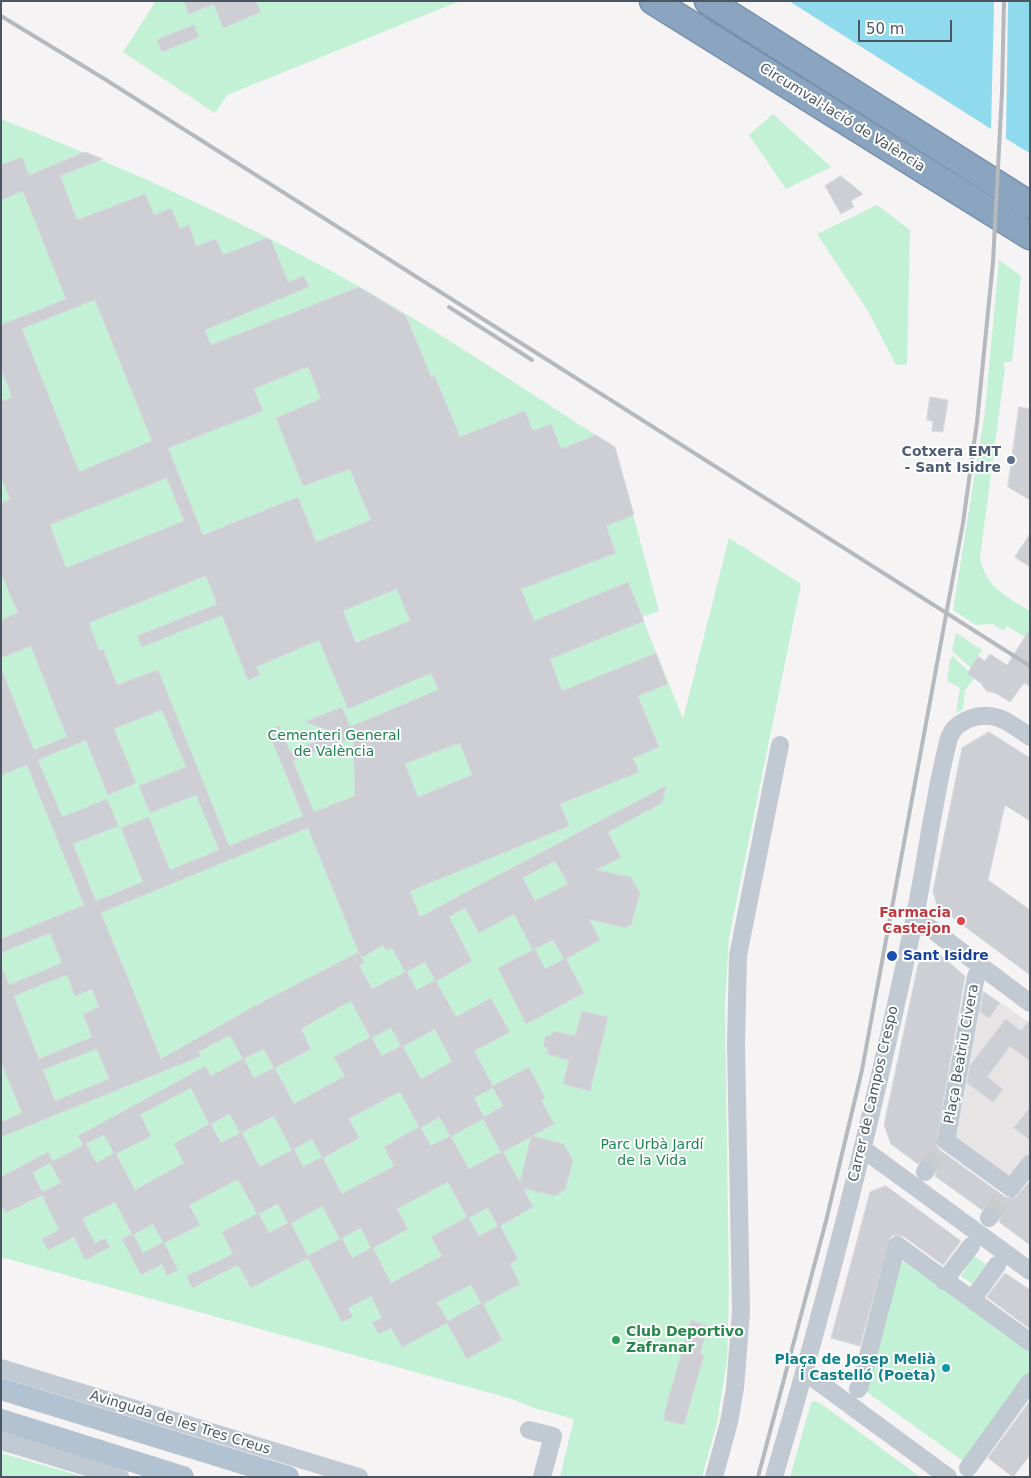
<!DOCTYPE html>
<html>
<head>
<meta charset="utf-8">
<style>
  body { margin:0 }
  #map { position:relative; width:1031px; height:1478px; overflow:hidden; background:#f5f3f3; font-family:"DejaVu Sans",sans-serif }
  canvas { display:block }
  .frame { position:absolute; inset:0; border:2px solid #4a5661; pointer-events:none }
  .scale { position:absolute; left:858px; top:20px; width:94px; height:22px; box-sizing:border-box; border:2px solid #4a5661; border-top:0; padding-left:6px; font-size:15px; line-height:18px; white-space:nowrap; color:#4a5661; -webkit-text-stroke:4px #fff; paint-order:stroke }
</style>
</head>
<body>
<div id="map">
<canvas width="1031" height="1478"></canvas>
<div class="frame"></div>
<div class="scale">50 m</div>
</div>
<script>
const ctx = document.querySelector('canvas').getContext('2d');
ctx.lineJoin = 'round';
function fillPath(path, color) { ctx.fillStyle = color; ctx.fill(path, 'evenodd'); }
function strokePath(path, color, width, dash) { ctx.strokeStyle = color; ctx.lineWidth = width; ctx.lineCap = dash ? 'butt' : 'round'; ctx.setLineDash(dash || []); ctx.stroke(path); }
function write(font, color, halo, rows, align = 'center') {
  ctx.font = font + ' "DejaVu Sans",sans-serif'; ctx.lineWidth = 4; ctx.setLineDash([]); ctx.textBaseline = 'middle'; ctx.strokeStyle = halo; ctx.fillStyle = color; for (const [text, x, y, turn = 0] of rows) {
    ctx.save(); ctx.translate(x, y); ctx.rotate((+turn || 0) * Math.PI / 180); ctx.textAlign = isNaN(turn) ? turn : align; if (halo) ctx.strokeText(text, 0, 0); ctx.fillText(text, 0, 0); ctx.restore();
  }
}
fillPath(new Path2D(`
  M982 990 1030 1023V1158L1015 1175 1007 1176 952 1138Z`), '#e6e4e5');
fillPath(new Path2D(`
  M156 1H460L227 95 215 113 123 52Z
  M773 114 831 167 786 189 749 135Z
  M1 119C126 168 243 221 360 287 447 336 530 394 615 447L659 611 642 617 683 719 729 538 801 584 729 938 725 1005 729 1291 727 1361 717 1423 702 1477H560L574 1419 534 1408 512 1399 1 1257Z
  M877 205 910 230 907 364 896 365 868 311 817 234Z
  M999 260 1021 276 1012 362H1005L1003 365 1005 368 980 557C985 587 1007 597 1030 611V640L1007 626 1004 631 993 624 976 625 953 610 985 411Z
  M956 633 982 650 971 668 952 651Z
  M953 656 968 671 967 674 974 679 965 690 963 709 956 713 960 688 947 681 950 660Z
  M974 1256 986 1264 972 1284 961 1276Z
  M903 1262H909L1030 1346V1376L966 1463 864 1390 899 1266Z
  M815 1401 820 1403 920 1477H790L811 1403Z
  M1 1453 84 1477H1Z`), '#c3f1d5');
fillPath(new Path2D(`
  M789 1H1030V153L1021 148Z`), '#90daee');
fillPath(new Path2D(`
  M994 1H1008L1006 141 991 132Z`), '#f5f3f3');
const building = new Path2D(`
  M184 1H256L261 12 223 28 214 4 189 14Z
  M194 25 199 37 162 52 157 40Z
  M85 152 103 159 60 176 77 220 145 194 154 215 171 208 180 229 189 225 196 246 216 239 223 255 267 238 271 240 288 282 304 276 309 287 205 330 211 345 359 287 406 316 432 379 434 374 460 437 525 411 533 431 551 424 561 449 596 435 615 447 634 515 606 526 616 553 521 589 534 621 628 582 644 621 550 659 562 691 656 653 668 684 638 696 659 747 633 758 639 772 560 804 569 826 410 891 420 917 666 786 662 803 608 832 621 857 596 870 631 877 640 893 631 925 625 928 589 919 600 940 566 959 584 993 526 1024 498 968 533 950 514 914 479 933 465 908 449 917 472 961 436 981 456 1017 491 998 510 1032 474 1051 493 1086 529 1067 545 1098 541 1100 554 1124 532 1136 564 1144 573 1160 565 1190 555 1196 523 1188 533 1207 500 1226 518 1259 510 1264 520 1284 483 1304 502 1340 467 1359 447 1323 402 1347 391 1328 379 1334 372 1323 382 1318 371 1296 348 1308 353 1317 342 1322 308 1258 251 1288 238 1265 192 1288 187 1276 233 1254 222 1232 257 1214 238 1179 189 1205 200 1225 164 1243 178 1270 167 1275 162 1264 141 1275 122 1239 132 1234 115 1202 82 1219 95 1243 105 1238 110 1247 85 1260 74 1237 48 1250 42 1239 59 1230 42 1195 6 1213 1 1205V1177L48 1152 52 1161 62 1157 83 1145 78 1136 206 1066 211 1076 243 1059 230 1035 198 1052 201 1056 1 1137V1122L22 1113 1 1062V966L9 985 62 963 50 933 1 953V939L84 905 27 765 1 775V668L34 750 67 737 31 646 1 658V620L18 613 1 573V503L10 499 1 478V402L12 397 1 369V325L66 299 23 191 1 200V165L22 157 29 175ZM95 300 152 441 79 472 22 329ZM308 367 321 399 276 418 303 486 350 469 371 520 316 542 298 497 203 535 168 448 263 411 254 389ZM167 478 184 521 66 568 50 525ZM206 576 217 604 137 636 142 647 222 615 248 680 260 675 256 667 319 640 348 709 431 673 438 690 350 727 342 707 305 722 336 733 290 752 279 726 268 731 303 816 229 846 158 670 117 685 103 649 99 651 89 623ZM397 589 410 621 356 643 343 611ZM162 710 186 767 139 786 143 796 150 813 196 795 219 850 170 870 149 817 139 821 121 828 143 882 96 901 73 844 118 826 111 808 107 799 62 817 38 760 86 740 108 795 136 783 114 729ZM351 738 353 739 355 796 314 812 293 761ZM460 743 472 775 418 797 405 764ZM308 828 361 958 383 945 386 951 392 948 405 972 372 989 359 965 364 963 359 952 253 1007 161 1059 101 913ZM555 861 568 884 535 901 523 878ZM553 940 564 959 545 969 535 949ZM425 962 435 980 417 990 407 972ZM67 975 75 996 92 989 99 1007 83 1014 92 1037 39 1059 14 996ZM351 1001 370 1037 334 1057 345 1076 294 1104 275 1068 311 1049 301 1029ZM391 1028 401 1046 382 1056 372 1038ZM435 1029 452 1062 421 1079 403 1047ZM97 1049 109 1079 55 1101 43 1070ZM264 1049 274 1068 254 1078 244 1059ZM191 1088 209 1124 174 1144 184 1163 135 1190 116 1154 151 1136 140 1115ZM493 1088 503 1106 484 1117 474 1098ZM400 1092 419 1127 384 1147 394 1166 342 1194 323 1158 359 1138 349 1119ZM230 1114 240 1133 221 1143 211 1124ZM274 1116 292 1150 260 1167 242 1133ZM440 1117 450 1136 431 1146 421 1128ZM483 1119 501 1152 469 1169 451 1137ZM104 1135 114 1153 96 1163 86 1144ZM531 1137 520 1182 503 1152ZM312 1139 322 1157 303 1167 294 1149ZM50 1163 61 1183 42 1192 33 1173ZM448 1182 467 1217 431 1237 442 1256 391 1283 373 1248 408 1229 397 1209ZM278 1204 288 1223 269 1233 259 1214ZM322 1206 340 1239 308 1256 291 1224ZM488 1208 498 1226 479 1236 469 1218ZM153 1224 163 1242 143 1253 134 1235ZM361 1228 371 1248 352 1258 342 1238 340 1239ZM471 1285 481 1303 448 1321 437 1303Z
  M841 176 863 194 851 201 854 207 841 214 825 186Z
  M930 397 948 400 943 432 932 431 933 421 927 420Z
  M1019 407 1030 409V500L1008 487Z
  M1030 534V567L1015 557Z
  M1030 629V687L1024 683 1010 702 995 693 986 691 981 683 967 674 978 656 985 661 990 654 1007 665Z
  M989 732 1030 758V821L1005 805 988 880 1030 910V975L937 906 933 891 962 748Z
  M931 954H939L965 976 936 1144 940 1150 1005 1197 1015 1198 1030 1181V1245L999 1222 1001 1215 995 1207 989 1205 982 1210 935 1176 937 1169 931 1161 925 1159 918 1164 891 1144 884 1125 919 960Z
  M984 992 1000 1003 989 1018 980 1012Z
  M582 1011 608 1017 590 1091 563 1084 569 1060 547 1054 548 1048 543 1046 546 1035 551 1036 553 1031 575 1036Z
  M1006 1019 1021 1031 1030 1020V1061L1010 1046 987 1077 1003 1089 993 1102 967 1083 970 1066Z
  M1030 1108V1140L1014 1128Z
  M886 1186 961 1241 943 1265 903 1236 893 1235 890 1238 860 1346 831 1338 870 1192Z
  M1005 1273 1030 1290V1329L987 1297Z
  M691 1320 708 1326 700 1354 704 1355 684 1425 664 1420V1415Z
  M1030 1401V1455L1013 1477 988 1458Z`);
fillPath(building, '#cdcfd5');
strokePath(building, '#d7d9de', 1);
strokePath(new Path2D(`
  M926 1170 944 1144
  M990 1216 1008 1191`), '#caccce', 18, [18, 9]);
const highway = new Path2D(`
  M653 1 1030 236
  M708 1 1030 205`);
strokePath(highway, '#7690ad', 29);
strokePath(new Path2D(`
  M913 925 930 928 1030 1003
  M976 976 946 1141 1011 1188 1030 1164
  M863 1149 1030 1271
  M925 1172 926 1170
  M989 1218 990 1216
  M944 1281 971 1246
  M972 1300 997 1265
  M1 1368 359 1477
  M805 1372 948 1477
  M858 1389 860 1386 897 1245 1030 1342
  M529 1430 553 1436 542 1477
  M1 1441 120 1477
  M968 1468 1030 1382
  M714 1477 729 1422 735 1388 741 1312 736 1045 738 956 780 745
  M774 1477C828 1295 874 1111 913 926 926 864 933 799 949 738 956 719 981 712 999 718 1010 722 1020 730 1030 737`), '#c1cad2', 18);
strokePath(new Path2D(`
  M1 1389 288 1477
  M1 1420 183 1477`), '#b3c2d1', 22);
strokePath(highway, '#8ba5c1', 26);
strokePath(new Path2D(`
  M1 16 103 78 1030 666
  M449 307 532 360
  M758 1477 826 1221 862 1070 963 523 977 422 993 262 1002 92 1004 1`), '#b5b8bd', 4);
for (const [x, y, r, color] of [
  [1011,460,5,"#5c6f8a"],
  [961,921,5,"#e0444e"],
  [892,956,6,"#1a4fb4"],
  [616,1340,5,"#2e9e5b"],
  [946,1368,5,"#0f9aa8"]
]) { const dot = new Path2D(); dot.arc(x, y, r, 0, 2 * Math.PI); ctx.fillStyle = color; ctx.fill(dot); strokePath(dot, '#fff', 2); }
write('14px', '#4a5661', '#fff', [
  ["Circumval·lació de València",842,118,32],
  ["Plaça Beatriu Civera",962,1054,-80],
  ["Carrer de Campos Crespo",874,1094,-77],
  ["Avinguda de les Tres Creus",180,1423,17]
]);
write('bold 14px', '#4e5e75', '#fff', [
  ["Cotxera EMT",1001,452],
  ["- Sant Isidre",1001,468]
], 'right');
write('14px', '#17864f', '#fff', [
  ["Cementeri General",334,736],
  ["de València",334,752],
  ["Parc Urbà Jardí",652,1145],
  ["de la Vida",652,1161]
]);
write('bold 14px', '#be3a42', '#fff', [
  ["Farmacia",951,913],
  ["Castejon",951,929]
], 'right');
write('bold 14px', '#164399', '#fff', [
  ["Sant Isidre",903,956]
], 'left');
write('bold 14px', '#27864d', '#fff', [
  ["Club Deportivo",626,1332],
  ["Zafranar",626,1348]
], 'left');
write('bold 14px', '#0d838f', '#fff', [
  ["Plaça de Josep Melià",936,1360],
  ["i Castelló (Poeta)",936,1376]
], 'right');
</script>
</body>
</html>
